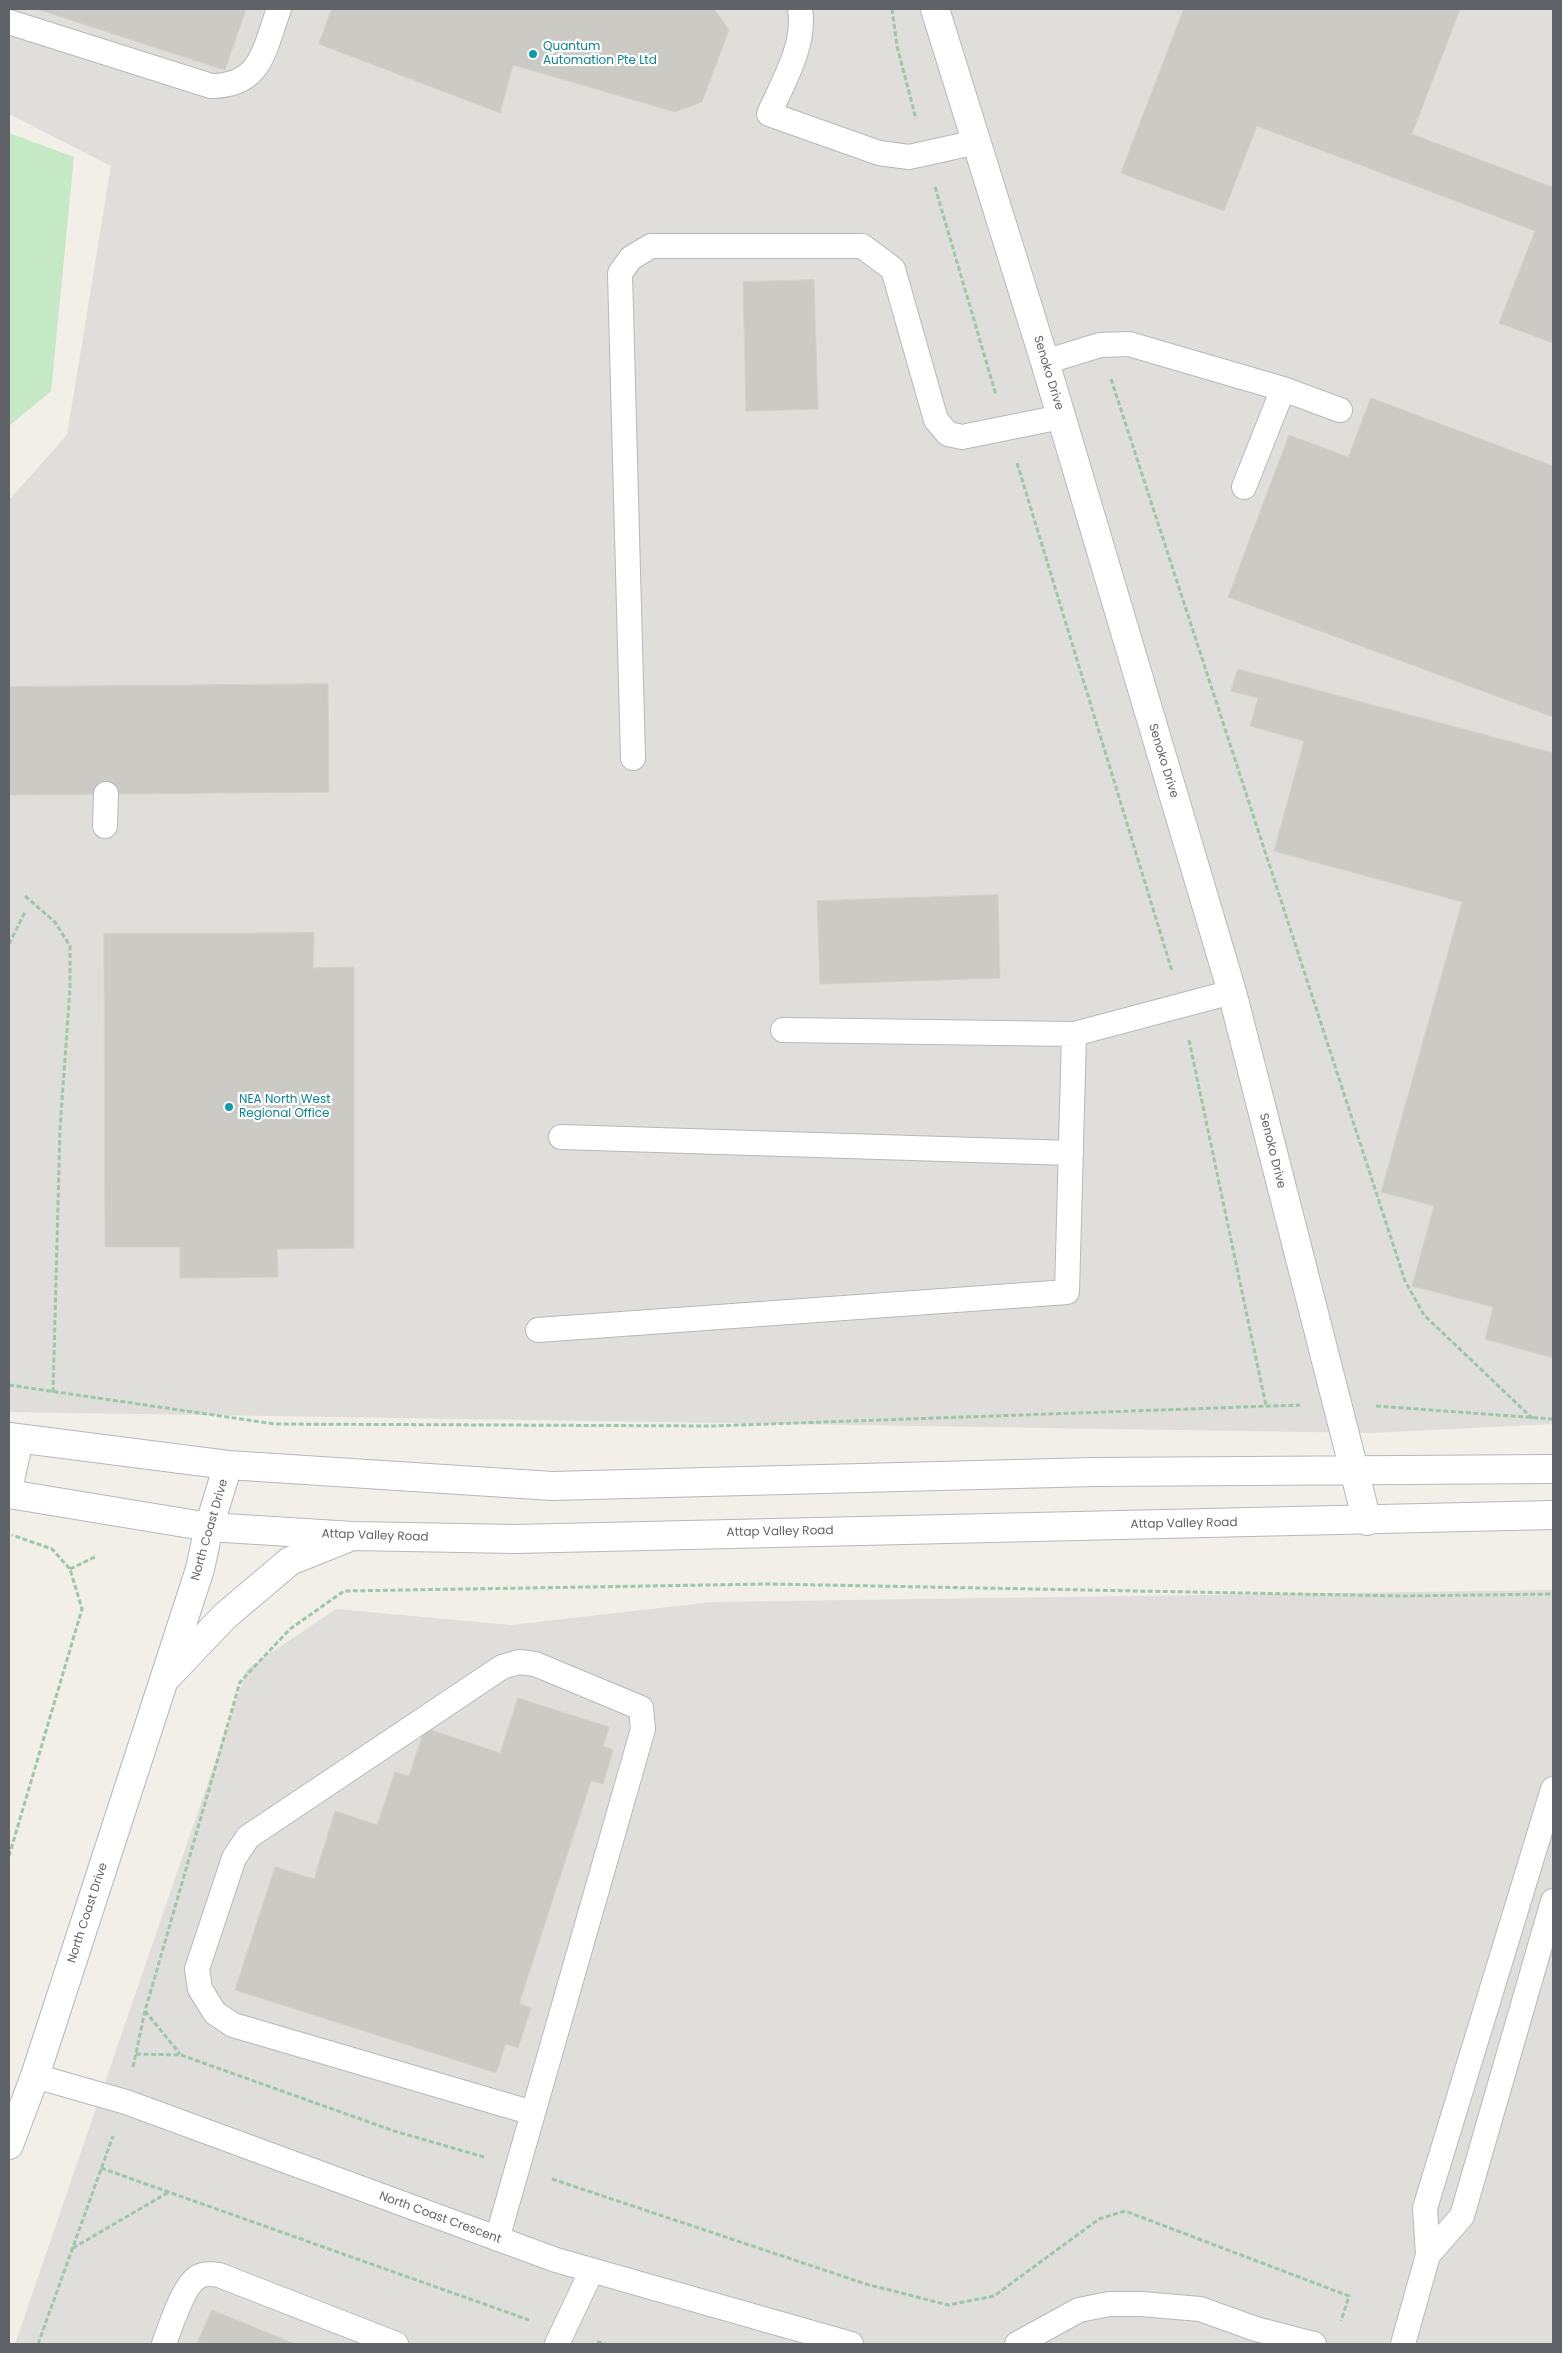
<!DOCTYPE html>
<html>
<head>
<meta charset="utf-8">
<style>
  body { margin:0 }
  #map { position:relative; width:1562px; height:2353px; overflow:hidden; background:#f1efe8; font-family:Poppins,sans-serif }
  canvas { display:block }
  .frame { position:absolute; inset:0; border:10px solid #5f6368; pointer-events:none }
</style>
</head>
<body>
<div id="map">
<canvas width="1562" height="2353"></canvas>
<div class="frame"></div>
</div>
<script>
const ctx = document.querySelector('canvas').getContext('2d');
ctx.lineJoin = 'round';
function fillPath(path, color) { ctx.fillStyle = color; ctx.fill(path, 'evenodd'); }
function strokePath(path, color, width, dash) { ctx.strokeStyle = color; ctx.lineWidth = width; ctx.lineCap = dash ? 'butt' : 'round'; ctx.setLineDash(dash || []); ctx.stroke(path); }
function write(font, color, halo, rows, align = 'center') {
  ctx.font = font + ' Poppins,sans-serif'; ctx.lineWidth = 4.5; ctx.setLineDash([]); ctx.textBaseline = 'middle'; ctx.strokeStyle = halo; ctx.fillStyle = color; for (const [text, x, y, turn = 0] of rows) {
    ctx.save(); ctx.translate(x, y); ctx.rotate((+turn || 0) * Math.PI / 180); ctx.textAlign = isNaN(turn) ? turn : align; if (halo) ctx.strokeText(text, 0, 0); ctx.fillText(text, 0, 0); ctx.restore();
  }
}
fillPath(new Path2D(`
  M9 9H1553V1424L1372 1433 9 1412V500L67 435 111 166 9 114Z
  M1553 1590V2344H15L247 1669 336 1609 511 1625 712 1602Z`), '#e0deda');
fillPath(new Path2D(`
  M9 133 74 157 51 391 9 426Z`), '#c5e8c5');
const building = new Path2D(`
  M37 9H246L225 70Z
  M332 9H714L729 30 702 102 675 112 513 65 500 113 319 44Z
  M1184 9H1460L1412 134 1552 187 1553 185V343L1499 323 1535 231 1257 126 1224 211 1121 173Z
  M814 280 818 409 746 411 743 282Z
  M1371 398 1553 466V717L1228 597 1289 435 1348 457Z
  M1238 669 1553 753V1358L1485 1339 1493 1307 1412 1286 1434 1206 1381 1192 1462 902 1274 851 1304 741 1250 726 1258 698 1231 691Z
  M328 684 329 792 9 795V687Z
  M998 895 1000 978 820 984 817 901Z
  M314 933 313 968 354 967V1248L277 1249 278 1277 180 1278V1247H105L104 934Z
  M518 1698 609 1727 603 1746 613 1750 603 1784 591 1781 519 2004 531 2008 518 2048 506 2044 496 2073 235 1990 275 1867 314 1879 335 1811 377 1825 395 1772 409 1776 425 1728 500 1753Z
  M212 2310 295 2344H197Z`);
fillPath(building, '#cccac5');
strokePath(building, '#d6d1c6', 1);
const service = new Path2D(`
  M800 9C806 45 783 82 769 114L879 153 909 157 977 142
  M9 22 211 86C262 86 264 49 279 9
  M1045 362 1100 345 1129 344 1283 389 1340 410
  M1244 487 1283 389
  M633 758 620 273 631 258 651 246H862L893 269 936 420 948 434 962 437 1061 417
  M105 826 106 794
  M783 1030 1074 1034 1232 992
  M561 1137 1071 1153
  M538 1330 1067 1292 1074 1034
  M9 1494 21 1440
  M35 2076 126 2102 556 2260 851 2344
  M497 2239 643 1729 641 1708 535 1664 519 1662 502 1667 248 1837 234 1858 197 1969 200 1989 215 2013 233 2025 533 2113
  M1428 2255 1462 2216 1553 1901
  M164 2344C170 2328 184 2282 200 2276 206 2273 213 2274 219 2275L396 2344
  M557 2344 592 2270
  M1017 2344 1079 2310 1109 2304H1141L1200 2309 1256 2329 1314 2344
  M1403 2344 1428 2255 1425 2208 1553 1789`);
const minor = new Path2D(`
  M935 9 1045 362 1232 992 1367 1521
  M9 1437 228 1465 552 1486 1094 1472 1553 1469
  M9 1494 209 1527 353 1536 515 1539 1553 1515
  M168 1676 225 1616 290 1561 345 1539
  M9 2145 35 2076 200 1569 209 1527 228 1465`);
strokePath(service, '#b5b8bc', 26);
strokePath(minor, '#b5b8bc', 30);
strokePath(new Path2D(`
  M892 9 897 46 916 119
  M935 187 996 395
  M1111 379 1405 1281 1424 1315 1533 1419
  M1017 463 1172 971
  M25 896 55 922 70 946V988L60 1129 53 1393
  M9 944 25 912
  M1189 1040 1266 1406
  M9 1385 275 1424 713 1426 1300 1405
  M1376 1406 1553 1419
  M70 1569 97 1556
  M9 1856 82 1609 70 1569 52 1549 12 1535
  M145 2011 180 2054
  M136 2054 181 2055 394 2131 484 2157
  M133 2067 145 2011 240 1682 290 1629 344 1591 769 1584 1402 1596 1553 1594
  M101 2168 529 2320
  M552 2179 866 2284 948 2305 994 2296 1099 2219 1125 2211 1349 2296 1341 2321
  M73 2248 169 2192
  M597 2342 606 2344
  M38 2344 113 2136`), '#9cc7a9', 3, [5, 2.5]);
strokePath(service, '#fff', 24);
strokePath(minor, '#fff', 28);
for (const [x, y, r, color] of [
  [533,54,5,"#0f9aa8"],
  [229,1107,5,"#0f9aa8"]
]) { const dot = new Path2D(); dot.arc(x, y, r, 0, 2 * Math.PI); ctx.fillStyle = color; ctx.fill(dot); strokePath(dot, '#fff', 2); }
write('12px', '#0d838f', '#fff', [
  ["Quantum",543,47],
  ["Automation Pte Ltd",543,61],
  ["NEA North West",239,1100],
  ["Regional Office",239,1114]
], 'left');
write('12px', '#5f6368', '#fff', [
  ["Senoko Drive",1048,373,73],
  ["Senoko Drive",1163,761,73],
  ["Senoko Drive",1272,1151,76],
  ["Attap Valley Road",1184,1524,-1],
  ["North Coast Drive",210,1530,-74],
  ["Attap Valley Road",780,1532,-1],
  ["Attap Valley Road",375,1536,2],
  ["North Coast Drive",88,1913,-72],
  ["North Coast Crescent",440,2218,20]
]);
</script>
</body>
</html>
